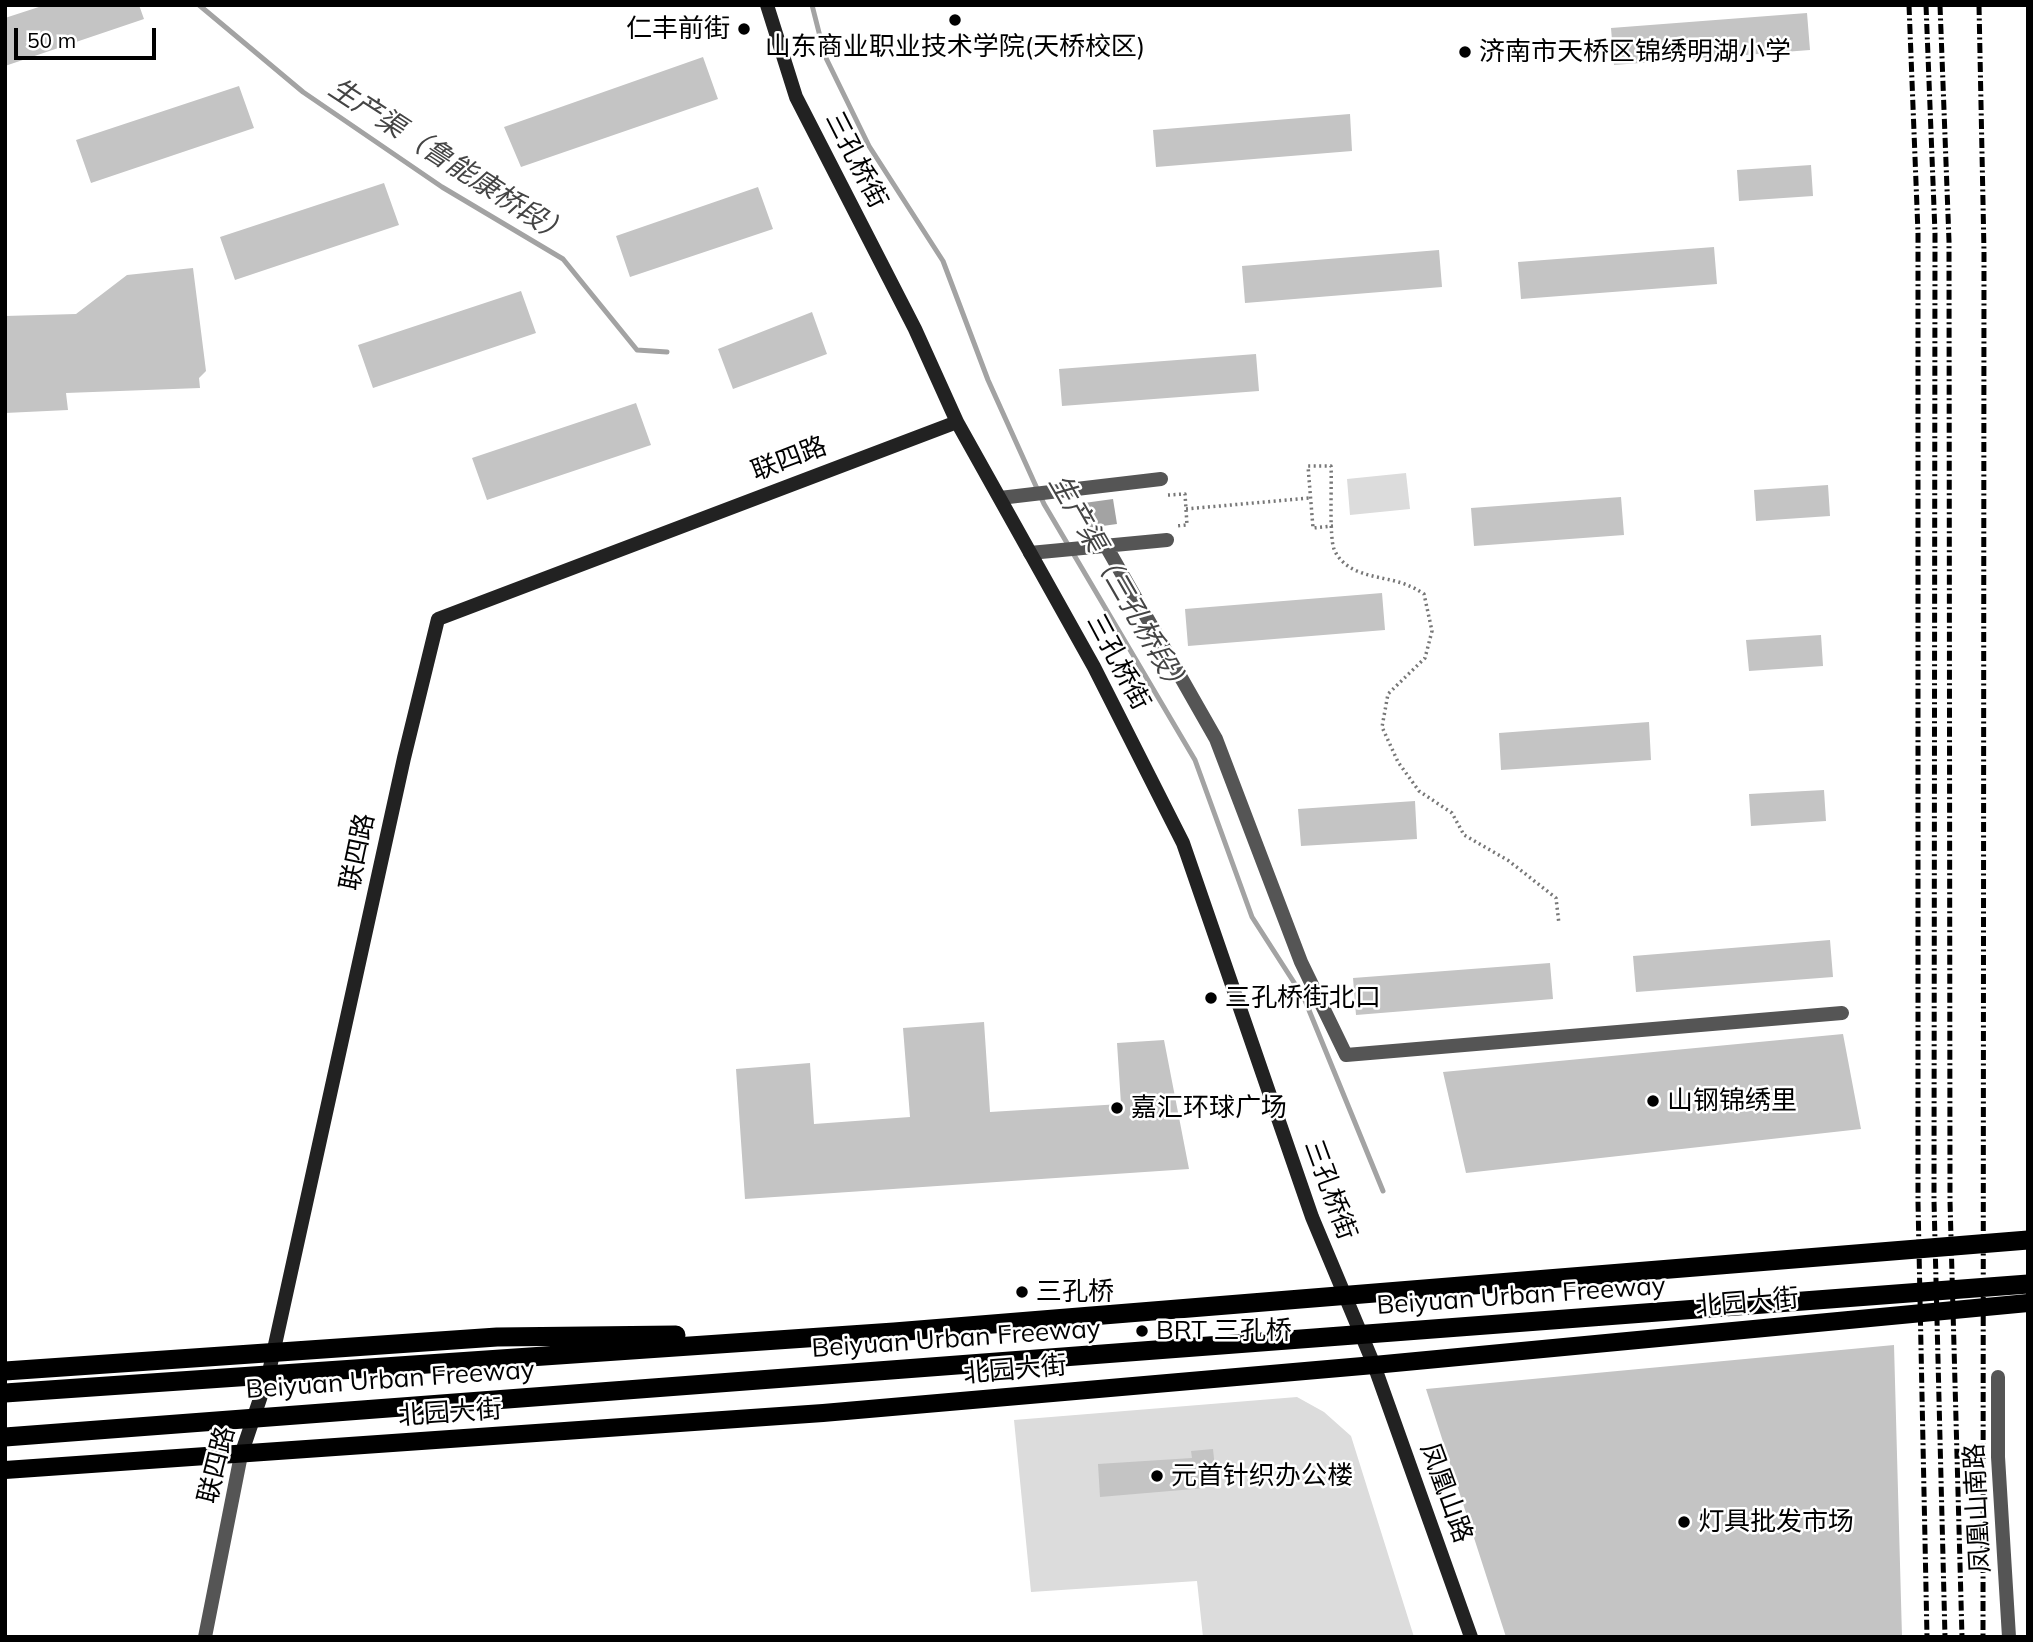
<!DOCTYPE html>
<html>
<head>
<meta charset="utf-8">
<style>
  body { margin:0 }
  #map { position:relative; width:2033px; height:1642px; overflow:hidden; background:#fff; font-family:Mulish,sans-serif }
  canvas { display:block }
  .frame { position:absolute; inset:0; border:7px solid #000; pointer-events:none }
  .scale { position:absolute; left:14px; top:28px; width:142px; height:32px; box-sizing:border-box; border:4px solid #000; border-top:0; padding-left:9px; font-size:21px; line-height:24px; white-space:nowrap; color:#000; -webkit-text-stroke:5px #fff; paint-order:stroke }
</style>
</head>
<body>
<div id="map">
<canvas width="2033" height="1642"></canvas>
<div class="frame"></div>
<div class="scale">50 m</div>
</div>
<script>
const ctx = document.querySelector('canvas').getContext('2d');
ctx.lineJoin = 'round';
function fillPath(path, color) { ctx.fillStyle = color; ctx.fill(path, 'evenodd'); }
function strokePath(path, color, width, dash) { ctx.strokeStyle = color; ctx.lineWidth = width; ctx.lineCap = dash ? 'butt' : 'round'; ctx.setLineDash(dash || []); ctx.stroke(path); }
function write(font, color, halo, rows, align = 'center') {
  ctx.font = font + ' Mulish,"Noto Sans SC",sans-serif'; ctx.lineWidth = 5; ctx.setLineDash([]); ctx.textBaseline = 'middle'; ctx.strokeStyle = halo; ctx.fillStyle = color; for (const [text, x, y, turn = 0] of rows) {
    ctx.save(); ctx.translate(x, y); ctx.rotate((+turn || 0) * Math.PI / 180); ctx.textAlign = isNaN(turn) ? turn : align; if (halo) ctx.strokeText(text, 0, 0); ctx.fillText(text, 0, 0); ctx.restore();
  }
}
fillPath(new Path2D(`
  M1406 473 1410 509 1350 515 1347 479Z
  M1297 1397 1324 1412 1351 1436 1414 1637H1203L1197 1581 1031 1592 1014 1420Z`), '#dcdcdc');
fillPath(new Path2D(`
  M1113 499 1117 524 1088 528 1084 503Z`), '#a3a3a3');
strokePath(new Path2D(`
  M199 5 303 92 442 187 563 259 637 350 667 352
  M812 5 825 56 869 146 943 261 988 380 1044 504 1195 760 1252 917 1304 998 1383 1191`), '#a3a3a3', 5);
fillPath(new Path2D(`
  M45 5H139L144 19 5 66V18Z
  M1807 13 1810 50 1614 65 1611 28Z
  M703 57 718 99 521 167 504 127Z
  M239 86 254 128 91 183 76 140Z
  M1350 114 1352 151 1156 167 1153 130Z
  M1811 165 1813 196 1739 201 1737 170Z
  M384 183 399 225 235 280 220 237Z
  M758 187 773 229 630 277 616 236Z
  M1714 247 1717 284 1521 299 1518 262Z
  M1439 250 1442 287 1245 303 1242 266Z
  M193 268 206 371 199 378 200 388 66 393 68 410 5 413V316L76 314 127 275Z
  M521 291 536 333 373 388 358 345Z
  M812 312 827 354 733 389 718 349Z
  M1256 354 1259 391 1062 406 1059 369Z
  M636 403 651 445 487 500 472 458Z
  M1828 485 1830 516 1756 521 1754 490Z
  M1621 497 1624 535 1474 546 1471 508Z
  M1382 593 1385 630 1188 646 1185 609Z
  M1821 635 1823 666 1749 671 1746 640Z
  M1649 722 1651 760 1501 770 1499 733Z
  M1824 790 1826 821 1751 826 1749 794Z
  M1415 801 1417 839 1301 846 1298 809Z
  M1830 940 1833 977 1636 992 1633 956Z
  M1550 963 1553 999 1356 1015 1353 978Z
  M984 1022 990 1112 1121 1104 1117 1043 1164 1040 1189 1169 745 1199 736 1069 810 1063 814 1124 910 1117 903 1028Z
  M1843 1034 1861 1129 1466 1173 1443 1072Z
  M1894 1345 1902 1637H1506L1426 1389Z
  M1213 1449 1217 1487 1100 1497 1098 1464 1192 1458 1191 1451Z`), '#c4c4c4');
strokePath(new Path2D(`
  M1168 495 1185 494 1187 525 1176 526
  M1186 509 1309 498
  M1333 526 1313 528 1308 466H1331C1332 483 1329 536 1334 549 1338 559 1347 567 1357 571 1381 581 1399 577 1424 594L1432 631 1425 658 1388 694 1382 727 1398 762 1419 791 1452 813 1464 835 1509 861 1556 898 1559 924`), '#777', 3.5, [2, 3.5]);
strokePath(new Path2D(`
  M1000 498 1161 479
  M1106 546 1216 739 1301 962 1346 1055 1842 1013
  M1030 553 1167 540
  M1998 1377V1457L2009 1637`), '#555', 14);
strokePath(new Path2D(`
  M205 1637 241 1455`), '#555', 14);
strokePath(new Path2D(`
  M767 5 796 97 915 329 957 422 1094 667 1183 843 1312 1217 1374 1365 1471 1637
  M241 1455 269 1372 404 758 438 619 957 422`), '#222', 14);
strokePath(new Path2D(`
  M5 1470 823 1413 1374 1365 2028 1303`), '#000', 18);
strokePath(new Path2D(`
  M5 1371 497 1337 676 1335
  M5 1393 894 1332 2028 1240
  M5 1437 2028 1284`), '#000', 19);
strokePath(new Path2D(`
  M1909 5 1918 233V1202L1927 1637
  M1926 5 1935 233 1934 1201 1945 1637
  M1940 5 1949 241 1950 1201 1962 1637
  M1979 5 1984 252 1983 1637`), '#000', 5, [10, 3.5, 2, 3.5]);
for (const [x, y, r, color] of [
  [955,20,7,"#000"],
  [744,29,7,"#000"],
  [1465,52,7,"#000"],
  [1211,998,7,"#000"],
  [1653,1101,7,"#000"],
  [1117,1108,7,"#000"],
  [1022,1292,7,"#000"],
  [1142,1331,7,"#000"],
  [1157,1476,7,"#000"],
  [1684,1522,7,"#000"]
]) { const dot = new Path2D(); dot.arc(x, y, r, 0, 2 * Math.PI); ctx.fillStyle = color; ctx.fill(dot); strokePath(dot, '#fff', 2.5); }
write('26px', '#000', '#fff', [
  ["仁丰前街",730,29,"right"],
  ["山东商业职业技术学院(天桥校区)",955,47,"center"],
  ["济南市天桥区锦绣明湖小学",1479,52],
  ["三孔桥街北口",1225,998],
  ["山钢锦绣里",1667,1101],
  ["嘉汇环球广场",1131,1108],
  ["三孔桥",1036,1292],
  ["BRT 三孔桥",1156,1331],
  ["元首针织办公楼",1171,1476],
  ["灯具批发市场",1698,1522]
], 'left');
write('26px', '#000', '#fff', [
  ["三孔桥街",856,160,63],
  ["联四路",789,459,-21],
  ["三孔桥街",1118,662,62],
  ["联四路",358,852,-78],
  ["三孔桥街",1330,1190,70],
  ["Beiyuan Urban Freeway",1521,1296,-4],
  ["北园大街",1747,1303,-5],
  ["Beiyuan Urban Freeway",956,1339,-4],
  ["北园大街",1015,1370,-5],
  ["Beiyuan Urban Freeway",390,1380,-4],
  ["北园大街",450,1413,-4],
  ["联四路",217,1465,-76],
  ["凤凰山路",1446,1493,70],
  ["凤凰山南路",1978,1508,-93]
]);
write('italic 28px', '#444', '#fff', [
  ["生产渠（鲁能康桥段）",449,162,33],
  ["生产渠（三孔桥段）",1119,586,60]
]);
</script>
</body>
</html>
